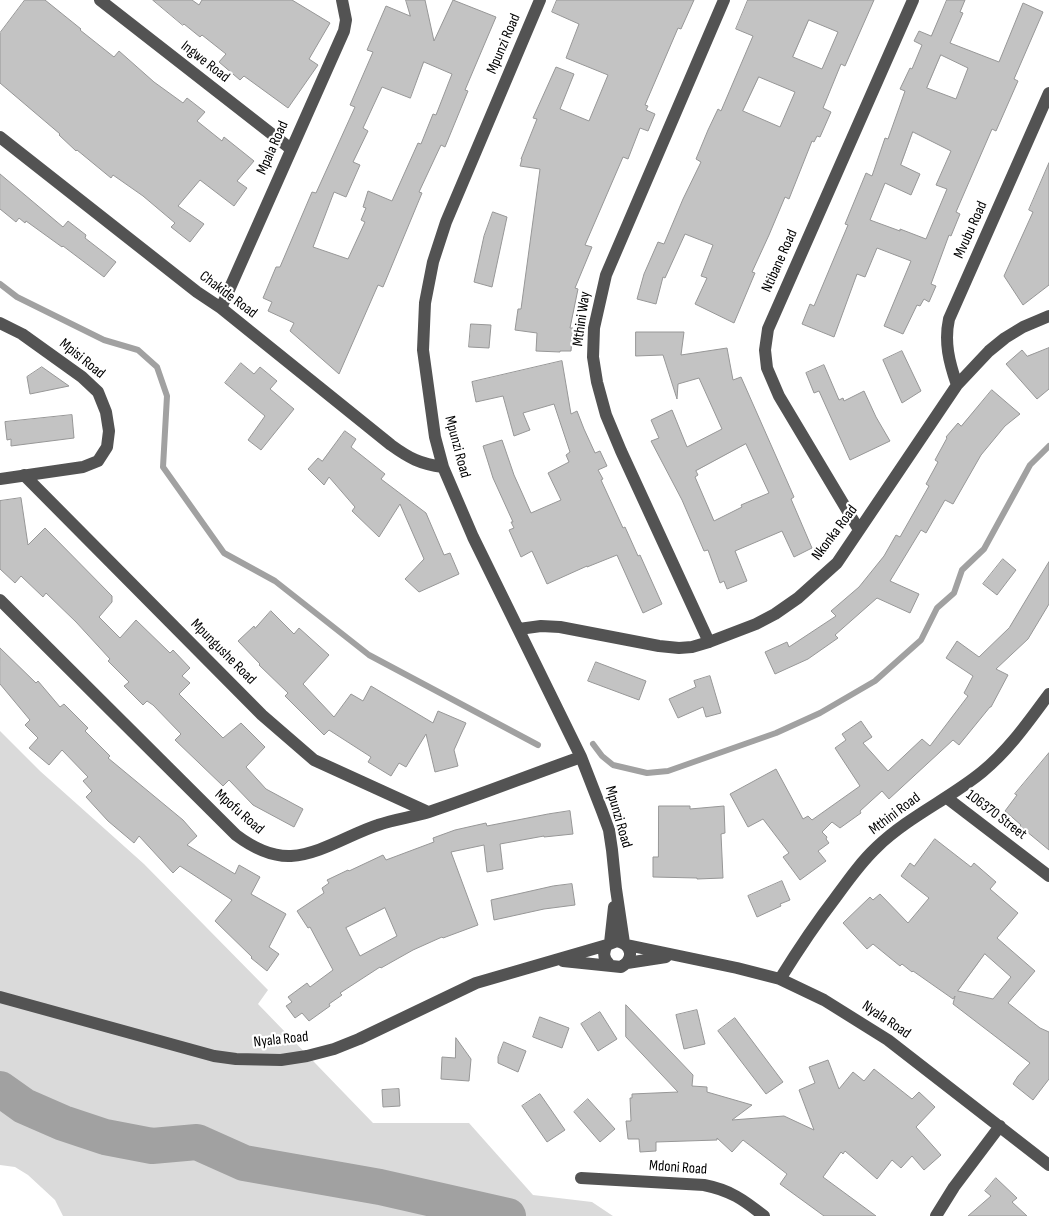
<!DOCTYPE html>
<html>
<head>
<meta charset="utf-8">
<style>
  body { margin:0 }
  canvas { display:block; background:#fff }
</style>
</head>
<body>
<canvas width="1049" height="1216"></canvas>
<script>
const ctx = document.querySelector('canvas').getContext('2d');
ctx.lineJoin = 'round';
function fillPath(path, color) { ctx.fillStyle = color; ctx.fill(path, 'evenodd'); }
function strokePath(path, color, width, dash) { ctx.strokeStyle = color; ctx.lineWidth = width; ctx.lineCap = dash ? 'butt' : 'round'; ctx.setLineDash(dash || []); ctx.stroke(path); }
function write(font, color, halo, rows, align = 'center') {
  ctx.font = font + ' "Sofia Sans Condensed",sans-serif'; ctx.lineWidth = 4.5; ctx.setLineDash([]); ctx.textBaseline = 'middle'; ctx.strokeStyle = halo; ctx.fillStyle = color; for (const [text, x, y, turn = 0] of rows) {
    ctx.save(); ctx.translate(x, y); ctx.rotate((+turn || 0) * Math.PI / 180); ctx.textAlign = isNaN(turn) ? turn : align; if (halo) ctx.strokeText(text, 0, 0); ctx.fillText(text, 0, 0); ctx.restore();
  }
}
fillPath(new Path2D(`
  M0 731 40 771 144 864 268 990 258 1004 373 1123H469L533 1195 592 1202 613 1216H63L55 1200 28 1175 15 1167 0 1165Z`), '#dadada');
strokePath(new Path2D(`
  M0 284 17 297 104 340 138 350 157 367 167 396 163 467 224 553 275 581 369 655 538 745
  M593 744 602 756 613 765 647 773 668 771 776 733 820 713 875 681 921 640 937 608 954 593 962 570 984 549 1030 465 1049 446`), '#a1a1a1', 6);
strokePath(new Path2D(`
  M0 1089 24 1106 63 1123 105 1137 152 1146 197 1142 244 1163 380 1187 508 1216`), '#a1a1a1', 36);
const building = new Path2D(`
  M25 0H45L81 29 80 30 114 57 119 51 154 82 183 103 187 98 205 112 197 121 222 141 224 137 254 161 237 181 247 188 234 206 200 180 178 206 204 224 190 242 171 227 175 223 143 196 113 175 111 178 77 150 76 151 59 135 60 134 0 83V33Z
  M153 0H192L199 5 202 0H292L330 23 309 59 318 65 288 108 244 76 240 80 219 62 226 54 202 35 200 37 184 24 183 25Z
  M406 0H425L434 41 453 0 496 17 465 90 468 91 445 147 441 145 419 192 422 193 383 287 378 285 339 374 290 331 294 323 268 311 272 302 263 298 276 267H280L312 192 316 193 355 107 350 105 373 52 367 50 386 6 410 16ZM424 62 452 74 436 115 433 114 421 144 418 143 392 201 368 191 363 207 366 208 361 220 365 222 348 259 313 247 334 192 346 197 360 165 353 162 368 131 363 128 382 87 410 98Z
  M557 0H694L681 29 678 28 645 105 648 106 646 110 655 114 648 131 640 128 628 159 623 157 585 245 592 247 575 288 578 289 570 328H573L571 351H560V352L536 351 537 333 515 330 518 309H521L540 169 520 166 522 159H521L537 119 533 118 556 67 574 74 560 109 589 121 608 75 566 58 579 24 552 12Z
  M748 0H874L845 66 841 64 823 108 831 112 820 137 817 136 814 142 812 141 789 199 785 197 769 235 752 272 755 273 734 323 695 304 707 278 701 276 713 245 685 234 665 278 663 277 656 304 637 299 644 274 658 242 664 244 683 199 701 162 696 159 708 130 718 109 721 111 753 36 736 29ZM809 20 838 32 822 69 793 57ZM759 77 795 92 780 127 743 111Z
  M947 0H965L960 12 963 13 950 43 999 62 1023 3 1043 12 1014 79 1018 81 996 131 992 129 956 212 960 214 951 236 949 235 931 284 936 286 929 302 924 299 920 306 917 305 903 334 884 326 911 261 877 248 865 277 857 274 834 337 802 324 810 304 814 306 848 225 845 224 866 173 872 176 885 138 888 139 905 91 900 89 910 68 912 69 922 45 914 41 919 31 931 36ZM941 55 968 68 956 99 927 88ZM913 132 951 151 936 185 947 189 926 239 900 229V231L870 220 885 183 911 195 920 174 901 165Z
  M1049 163V285L1023 305 1004 276 1033 212 1029 210Z
  M0 174 63 227 68 221 86 235 85 238 116 262 104 277 63 246 62 247 26 221 25 223 19 218 16 222 0 209Z
  M493 212 507 217 492 287 474 282 484 236Z
  M471 324 491 325 489 348 469 347Z
  M636 332H684L681 355 727 348 733 380 741 377 794 497 791 499 812 548 794 557 782 531 735 551 747 581 727 589 724 581 720 583 708 550 704 551 682 500 651 441 659 438 651 420 672 410 687 447 722 429 699 378 678 384 677 399 663 355 636 356ZM746 444 769 493 741 505 742 507 714 521 695 477 698 475 696 471Z
  M1049 348V389L1037 399 1006 364 1022 350 1027 356Z
  M902 351 921 391 902 403 883 360Z
  M562 361 571 414 577 411 584 429 595 453 600 451 607 466 598 470 603 479 601 480 623 528 625 527 638 556 640 555 662 604 643 613 617 555 587 567V566L547 584 532 551 521 557 509 530 514 528 511 522H513L493 478 483 446 502 440 514 475 531 513 561 500 548 473 569 462 566 455 570 452 554 404 523 413 530 430 514 436 503 396 476 402 472 382Z
  M241 363 254 374 260 367 277 381 270 389 294 409 261 450 248 440 265 416 225 383Z
  M824 365 839 400 843 398 844 401 864 391 876 417 890 441 850 460 819 391 814 393 806 373Z
  M42 367 69 386 30 394 27 377Z
  M992 390 1020 414 1005 426 981 455 953 504 945 500 926 533 921 530 890 581 919 594 910 613 877 598 835 635 838 638 808 659 775 674 765 652 787 642 789 647 836 616 831 611 859 587 884 556 896 535 900 537 929 486 926 484 938 462 935 460 947 438 946 437 958 423 961 426Z
  M72 415 74 438 11 446V439L7 440 5 422Z
  M345 431 356 439 351 447 385 474 381 479 426 513 444 555 450 553 459 574 419 592 405 579 424 559 400 504 379 537 352 511 355 507 329 477 324 485 308 469 318 458 322 461Z
  M21 498 28 545 45 528 112 596V602L99 617 120 638 136 620 170 653 173 650 190 668 182 676 190 683 179 694 223 738 241 723 265 747 246 767 266 789 303 809 294 827 253 805 229 780 223 786 175 740 181 734 153 705 147 701 143 705 124 686 129 682 108 661 110 659 76 622 46 593 43 597 21 576 15 583 0 569V501Z
  M1003 559 1016 570 997 595 983 584Z
  M1049 562V604L1028 639 996 669 1008 675 991 707H990L959 745 953 740 889 799 882 791 860 811 861 813 840 828 832 822 822 832 827 837 826 839 829 843 818 851 826 861 800 880 783 857 789 853 763 819 748 827 730 794 776 769 803 819 808 816 812 820 860 786 835 748 846 740 842 734 861 721 872 737 863 743 888 771 922 739 930 746 968 696 964 693 973 676 946 658 957 641 979 657 1009 628Z
  M271 611 294 634 299 628 329 655 303 684 334 717 351 694 363 701 371 686 433 723 438 711 466 723 454 750 458 766 435 772 426 734 406 767 399 763 391 776 368 762 371 757 329 730 324 735 285 696 288 693 259 665 260 664 238 641 254 626 255 628Z
  M0 648 36 683 38 681 60 707 64 704 88 728 85 731 110 756 108 758 183 820 197 836 187 845 235 874 239 865 260 877 251 894 286 914 269 947 279 954 267 971 251 958 252 957 215 921 232 900 180 866 173 873 139 836 134 843 108 821 86 797 92 791 83 781 88 777 62 750 49 765 29 748 38 738 25 725 30 720 0 684Z
  M596 662 646 681 639 700 588 681Z
  M710 676 721 713 706 717 703 707 678 718 669 699 696 687 694 681Z
  M1049 753V850L1020 826 1021 825 1005 811 1017 795 1015 794Z
  M659 806H690V809L724 806 725 833 721 834 723 878 697 879V878L653 877V857H658Z
  M570 811 573 834 544 837V836L500 844 503 869 487 872 484 845 451 852 478 925 443 938 442 937 413 950 381 968 380 967 340 993 342 995 329 1004 330 1006 309 1021 302 1013 295 1018 286 1006 292 1002 288 997 307 983 310 987 333 970 310 927 308 928 297 911 324 893 322 888 329 883 327 880 348 870 349 871 383 855 386 860 434 842 433 838 455 830 486 823 487 826 548 814ZM385 908 397 936 360 956 346 928Z
  M935 839 971 867 974 863 996 882 990 889 1018 913 997 938 1035 971 1008 1003 1040 1028 1049 1032V1079L1033 1100 1013 1084 1018 1076 1030 1063 953 1004 955 996 953 999 913 971 912 972 902 964 900 966 873 944 867 949 843 923 870 897 873 900 880 894 908 923 929 898 901 876 910 863 914 866ZM985 954 1011 977 993 999 958 991Z
  M782 881 790 900 780 904 781 906 757 917 748 896Z
  M572 884 575 905 544 909 494 920 491 900 553 886Z
  M626 1005 693 1075 692 1086 707 1087V1092L752 1105 732 1120 784 1116 814 1130 799 1090 815 1083 809 1067 828 1060 839 1089 853 1072 864 1081 874 1069 912 1099 919 1092 935 1107 916 1127 941 1155 924 1170 912 1156 901 1168 892 1160 877 1179 845 1151 843 1154 841 1152 823 1177 876 1216H824L780 1184 787 1174 743 1140 732 1152 717 1138V1140L656 1142V1151L640 1152 639 1139H628L626 1121H631L630 1098H632V1094L678 1092 626 1037Z
  M697 1010 705 1044 684 1049 676 1015Z
  M600 1012 617 1039 598 1051 581 1024Z
  M540 1017 569 1028 562 1048 533 1037Z
  M735 1018 783 1082 766 1094 718 1031Z
  M456 1038 471 1059 469 1081 441 1079 442 1057 455 1058Z
  M504 1042 526 1051 518 1072 498 1063V1057Z
  M399 1089 400 1106 383 1107 382 1090Z
  M540 1094 565 1130 547 1142 522 1106Z
  M588 1099 615 1129 600 1142 574 1112Z
  M996 1178 1017 1198 1012 1202 1027 1216H968L991 1196 985 1191Z`);
fillPath(building, '#c3c3c3');
strokePath(building, '#979797', 1);
strokePath(new Path2D(`
  M100 0 291 149
  M540 0 446 222 433 262 425 303 423 350 435 437 443 467 473 537 581 757 602 811 609 830 612 850 616 889 624 943
  M0 137 197 292 221 308 391 445C409 458 420 464 443 467
  M221 308 344 31 346 20 342 0
  M0 323 22 334 82 377 98 392 106 412 109 431 107 447 98 461 83 467 0 479
  M957 385C949 362 944 342 949 319L1049 93
  M24 475 262 715 314 760 428 812
  M859 530 779 396 767 368 765 350 768 329 913 0
  M0 600 236 835C252 847 270 857 291 856 321 854 350 834 378 825 395 819 413 817 429 812 480 795 530 775 581 757
  M519 629 541 626 560 627 659 646 679 648 692 647 709 642 756 624 775 614 798 598 837 563 957 385 989 351 1005 338 1023 327 1049 316
  M709 642 621 451 606 415 597 382 593 357 594 328 606 275 724 0
  M947 798 1049 876
  M610 943 614 907
  M627 945 737 968 780 979 824 1000 888 1040 1049 1165
  M563 961 621 967C635 959 632 944 617 941L607 945C603 952 603 958 609 964
  M627 963 666 957
  M780 979C798 950 816 923 836 897 849 879 861 862 877 847 908 817 949 799 982 772 1009 750 1029 721 1049 694
  M0 997 214 1056 236 1059 281 1060 307 1056 334 1049 359 1039 476 983 607 945
  M581 1178 704 1185C730 1190 744 1200 764 1216
  M936 1216 954 1187 1000 1126`), '#535353', 12);
write('15px', '#000', '#fff', [
  ["Mpunzi Road",504,44,-67],
  ["Ingwe Road",205,62,38],
  ["Mpala Road",273,148,-66],
  ["Mvubu Road",971,230,-66],
  ["Ntibane Road",780,261,-66],
  ["Chakide Road",228,295,37],
  ["Mthini Way",582,319,-82],
  ["Mpisi Road",82,359,39],
  ["Mpunzi Road",457,447,75],
  ["Nkonka Road",835,533,-53],
  ["Mpungushe Road",223,652,45],
  ["Mpofu Road",239,812,41],
  ["Mthini Road",895,814,-37],
  ["106370 Street",996,815,37],
  ["Mpunzi Road",618,817,74],
  ["Nyala Road",886,1020,34],
  ["Nyala Road",281,1040,-6],
  ["Mdoni Road",678,1168,4]
]);
</script>
</body>
</html>
